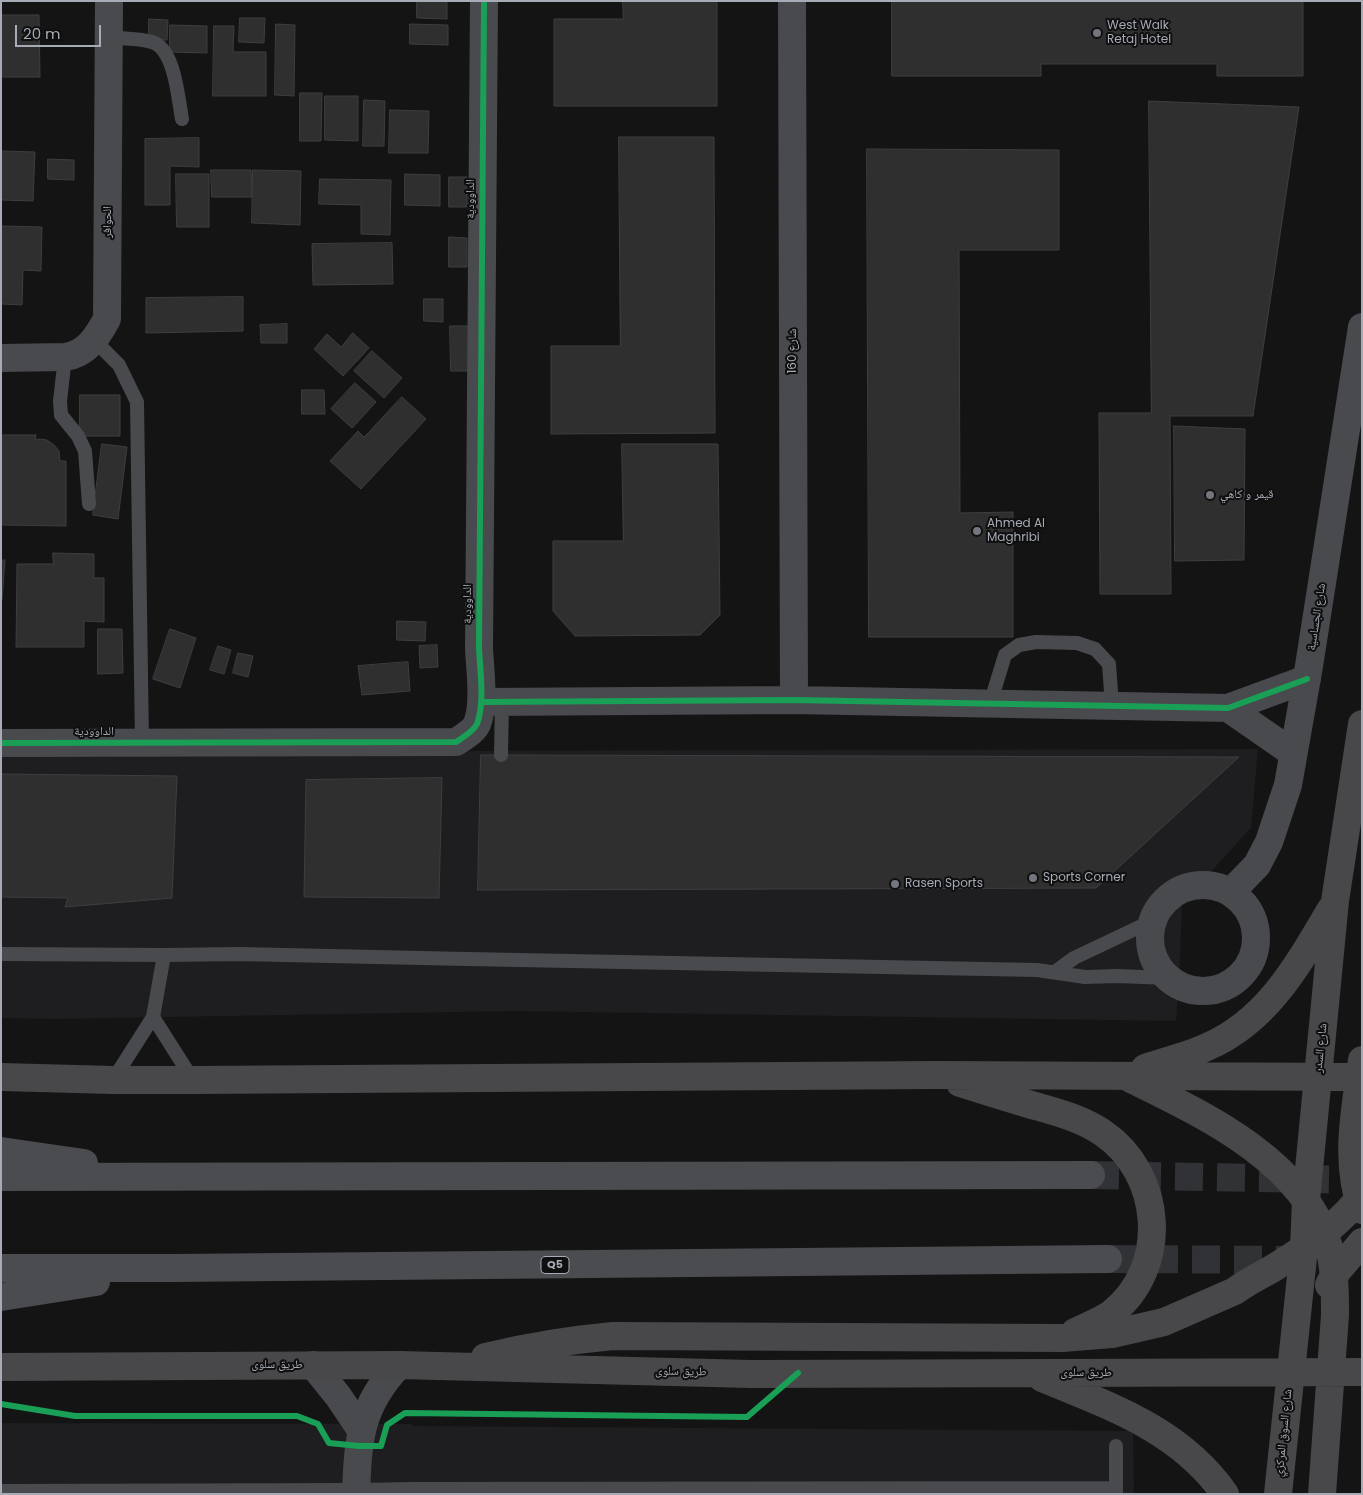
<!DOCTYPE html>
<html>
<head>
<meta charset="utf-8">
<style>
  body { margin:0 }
  #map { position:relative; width:1363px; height:1495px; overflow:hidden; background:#141415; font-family:Poppins,sans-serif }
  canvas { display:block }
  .frame { position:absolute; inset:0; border:2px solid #a6abb5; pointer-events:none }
  .scale { position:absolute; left:15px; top:25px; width:86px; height:22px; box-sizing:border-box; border:2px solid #a6abb5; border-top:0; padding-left:6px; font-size:15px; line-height:18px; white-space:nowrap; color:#a6abb5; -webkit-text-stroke:4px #0f0f10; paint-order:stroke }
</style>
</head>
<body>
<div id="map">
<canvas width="1363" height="1495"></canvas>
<div class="frame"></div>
<div class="scale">20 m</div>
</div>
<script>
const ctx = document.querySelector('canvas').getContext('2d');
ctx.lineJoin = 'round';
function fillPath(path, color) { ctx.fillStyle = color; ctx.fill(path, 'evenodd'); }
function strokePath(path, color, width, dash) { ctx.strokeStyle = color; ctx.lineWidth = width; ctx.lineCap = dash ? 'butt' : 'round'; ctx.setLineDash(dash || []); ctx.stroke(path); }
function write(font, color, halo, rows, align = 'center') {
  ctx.font = font + ' Poppins,"Noto Naskh Arabic",sans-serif'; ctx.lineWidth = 4; ctx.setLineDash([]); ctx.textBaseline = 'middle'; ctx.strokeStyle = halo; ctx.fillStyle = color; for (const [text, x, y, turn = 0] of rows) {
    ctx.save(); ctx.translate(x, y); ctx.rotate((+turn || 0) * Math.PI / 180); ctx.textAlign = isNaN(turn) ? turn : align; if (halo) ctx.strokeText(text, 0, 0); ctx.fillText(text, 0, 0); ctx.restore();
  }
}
fillPath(new Path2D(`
  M1258 749 1251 828 1182 903 1179 985 1176 1021 513 1011 55 1019 1 1018V752Z
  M1 1423 411 1424 412 1426 1133 1431 1134 1494H1Z`), '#1e1e20');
const building = new Path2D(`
  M417 1H447V19L417 18Z
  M623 1H717V106H554V19H623Z
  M892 1H1303V76H1217V64H1041V76H892Z
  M1 15H39L40 77H1Z
  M240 18H265L264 43 239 42Z
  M149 19 168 20 167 40H149Z
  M276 24 295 25 294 96 275 95Z
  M410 24 448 25V45L410 44Z
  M170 25 207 26V53L170 52Z
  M214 26H234L233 52H266V96H213Z
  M300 93H322L321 141H300Z
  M325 96H358V141L325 140Z
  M364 100 385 101 384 146H363Z
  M1149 101 1299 107 1253 416H1170L1171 594H1100L1099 413H1151Z
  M390 110 429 111 428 153H389Z
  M619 137H714L715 433 551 434V346H620Z
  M199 138V167L170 166V205H145V139Z
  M867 149 1059 150V250H959L960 513 1013 512V637H869Z
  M1 151 35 152 33 201 1 200Z
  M48 159 74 160V180L48 179Z
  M211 170H251L252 197H212Z
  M253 170 301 171 300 225 252 223Z
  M176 174H209V227H177Z
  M405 174 440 175V206L405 205Z
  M449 177H467V207H449Z
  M320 179 391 180 390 235 361 234V205L319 204Z
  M1 226 42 227 41 271 23 270 22 305 1 304Z
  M449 237 467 238V267H449Z
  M392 243 393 284 313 285 312 244Z
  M243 297V331L146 333V298Z
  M424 299H443V322L424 321Z
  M287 324V343H261L260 325Z
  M450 326H470V371H451Z
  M353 333 369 348 343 376 314 349 327 334 341 347Z
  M372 351 402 378 384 398 354 371Z
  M355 383 376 402 352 428 331 409Z
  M302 390H324L325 414H302Z
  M80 395H120V436H80Z
  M402 397 426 419 361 489 330 461 358 431 364 437Z
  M1174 426 1245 429 1244 560 1175 561Z
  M1 435H36L35 440 39 439 47 440 54 445 59 451 60 461H66V526L1 525Z
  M102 444 127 447 118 519 93 515Z
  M622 444H718L720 615 700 635 575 636 553 611V541H623Z
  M53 553 94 554V578H104V622L84 621V647H16L17 564H53Z
  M1 560H5L2 600H1Z
  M397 621 426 622 425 641 397 640Z
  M98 629H122L123 673 98 674Z
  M170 629 196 638 180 688 153 679Z
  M437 645 438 667 420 668 419 646Z
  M218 646 231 650 224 674 210 670Z
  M238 653 253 656 248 677 233 673Z
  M408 662 410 691 362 695 358 666Z
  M481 755 1239 757 1096 888 478 890Z
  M1 774 177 776 172 898 65 907 68 898 1 897Z
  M442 778 439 898 304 897 306 780Z`);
fillPath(building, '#2f2f30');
strokePath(building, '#3d3e41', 1);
strokePath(new Path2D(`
  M1091 1175 1362 1180
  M1108 1259 1297 1260`), '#313235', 28, [28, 14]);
strokePath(new Path2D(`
  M109 37C122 39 140 38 152 42 175 49 178 98 182 119
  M95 341 119 365 137 402 142 743
  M65 357 60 401 61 415 78 436 85 451 89 504
  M990 704 1005 655 1019 645 1036 642 1077 643 1095 649 1109 664 1112 706
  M501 755 502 701
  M1 954 164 955 239 954 467 959 1037 970 1085 977 1117 976 1168 978
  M1055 972 1074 958 1152 921
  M153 1017 193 1080
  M113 1080 153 1017 164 955
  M1 1491 356 1490 413 1489 1116 1488
  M1116 1494V1446`), '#494a4d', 14);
strokePath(new Path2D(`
  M792 1 794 700
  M1 358 65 357C87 354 97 337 107 319L109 1
  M482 702 794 700 1228 708 1307 679
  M1228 708 1293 753
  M1 743 456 742C463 737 473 732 477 724 485 703 480 670 479 648L484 1
  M1150 938a53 53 0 1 1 106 0a53 53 0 1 1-106 0Z
  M1231 892 1257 865 1269 842 1288 785 1309 666 1362 327
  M313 1365 338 1396 361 1430
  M356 1494C358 1439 360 1406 399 1365`), '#494a4d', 28);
strokePath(new Path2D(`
  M1362 1060C1355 1110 1344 1162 1362 1210
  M1145 1068C1166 1061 1187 1056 1207 1047 1268 1021 1299 963 1331 909
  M1 1077 113 1080H193L936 1075 1362 1077
  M1129 1078C1202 1114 1301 1159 1328 1244 1335 1267 1335 1291 1335 1315L1322 1494
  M960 1083C982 1090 1004 1097 1025 1103 1052 1111 1080 1117 1103 1133 1163 1174 1170 1267 1112 1313 1101 1321 1087 1326 1075 1332
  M1329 1285 1334 1275 1362 1242
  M485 1357C527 1347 570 1340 613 1336L1062 1338 1112 1334 1164 1322 1235 1291C1248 1281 1262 1275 1275 1267 1304 1249 1343 1222 1362 1194
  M1 1367 399 1365 751 1374 1362 1372
  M1042 1378C1112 1407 1180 1430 1225 1494
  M1278 1494 1304 1248 1306 1200 1335 901 1362 724`), '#48484b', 28);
strokePath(new Path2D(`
  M1 1151 84 1163
  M1 1177 1091 1175
  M1 1268H177L1108 1259
  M1 1297 96 1282`), '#4b4c4f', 28);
strokePath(new Path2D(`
  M482 702 794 700 1228 708 1307 679
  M1 743 456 742C463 737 473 732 477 724 485 703 480 670 479 648L484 1
  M1 1404 75 1416H297L318 1424 329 1443 359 1446H381L387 1425 405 1413 747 1417 798 1373`), '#1a9f57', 6);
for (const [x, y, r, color] of [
  [1097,33,5,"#73767d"],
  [1210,495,5,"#73767d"],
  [977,531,5,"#73767d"],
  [1033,878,5,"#73767d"],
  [895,884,5,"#73767d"]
]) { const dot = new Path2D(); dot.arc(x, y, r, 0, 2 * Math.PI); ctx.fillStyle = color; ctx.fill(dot); strokePath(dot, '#0f0f10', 2); }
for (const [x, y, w] of [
  [555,1265,28]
]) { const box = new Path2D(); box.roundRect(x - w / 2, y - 8.5, w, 17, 4); ctx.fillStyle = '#0f0f10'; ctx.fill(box); strokePath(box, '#a6abb5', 1); }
write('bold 11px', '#a6abb5', null, [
  ["Q5",555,1265]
]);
write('12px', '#a6abb5', '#0f0f10', [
  ["West Walk",1107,26],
  ["Retaj Hotel",1107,40],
  ["قيمر و كاهي",1220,495],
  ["Ahmed Al",987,524],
  ["Maghribi",987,538],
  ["Sports Corner",1043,878],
  ["Rasen Sports",905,884]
], 'left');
write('12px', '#a6abb5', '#0f0f10', [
  ["الداوودية",471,199,-90],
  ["الحوافر",108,222,-90],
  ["شارع 160",793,351,-90],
  ["الداوودية",468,604,-90],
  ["شارع الجساسية",1317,617,-81],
  ["الداوودية",94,732],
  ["شارع السدر",1321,1048,-84],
  ["طريق سلوى",277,1365],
  ["طريق سلوى",681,1372,1],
  ["طريق سلوى",1086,1373],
  ["شارع السوق المركزي",1284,1433,-84]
]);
</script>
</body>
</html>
